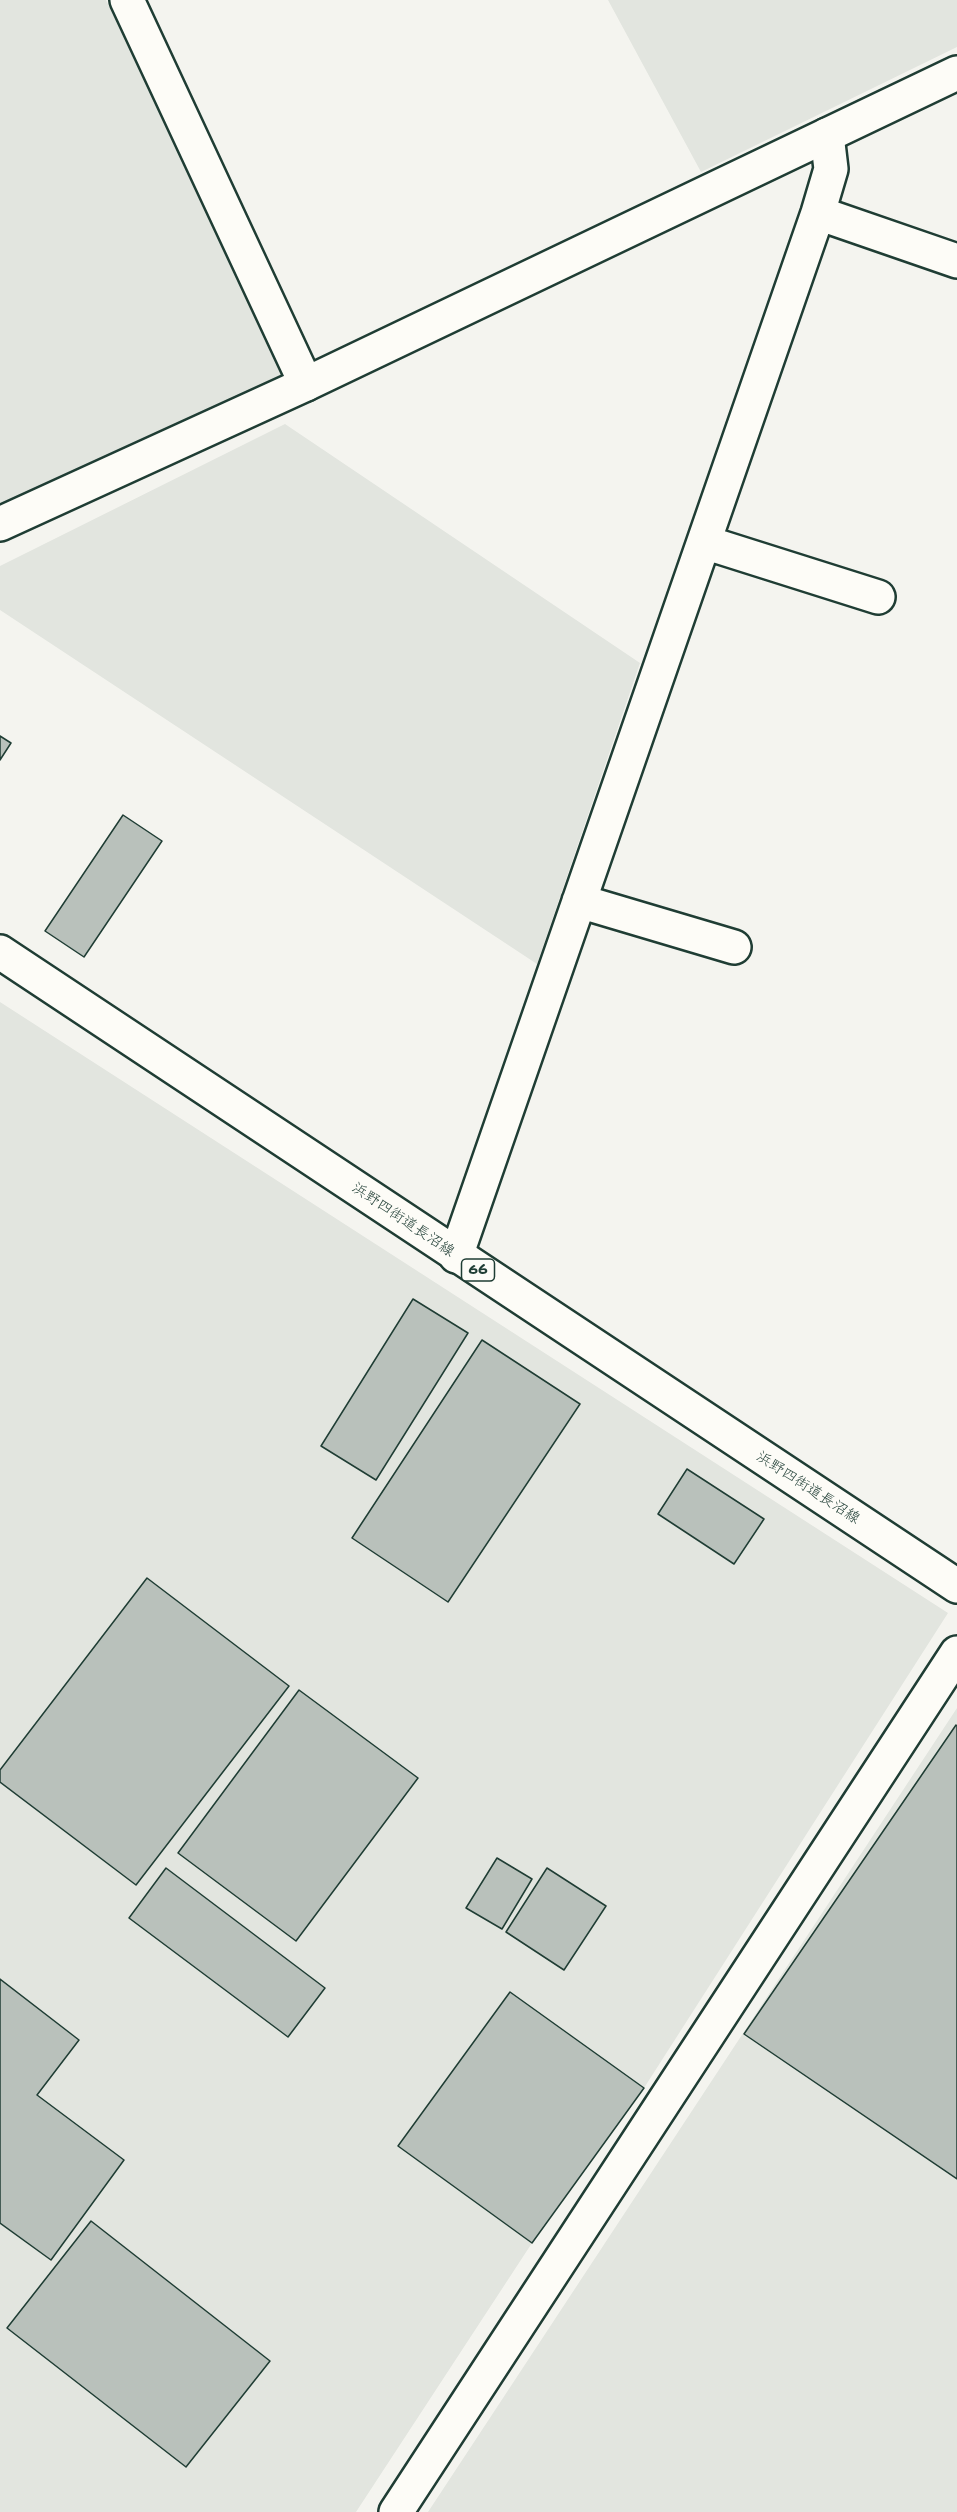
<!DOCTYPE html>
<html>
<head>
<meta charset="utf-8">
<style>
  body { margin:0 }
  canvas { display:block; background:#f4f4ef }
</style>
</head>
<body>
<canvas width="957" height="2512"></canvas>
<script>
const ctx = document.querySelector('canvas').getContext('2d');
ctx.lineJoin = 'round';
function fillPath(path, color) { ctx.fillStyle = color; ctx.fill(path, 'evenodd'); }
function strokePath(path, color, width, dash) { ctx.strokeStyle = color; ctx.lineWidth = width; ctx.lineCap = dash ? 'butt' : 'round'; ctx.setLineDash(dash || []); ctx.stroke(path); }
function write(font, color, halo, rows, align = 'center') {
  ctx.font = font + ' "Shantell Sans","Klee One",sans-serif'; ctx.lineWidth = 4.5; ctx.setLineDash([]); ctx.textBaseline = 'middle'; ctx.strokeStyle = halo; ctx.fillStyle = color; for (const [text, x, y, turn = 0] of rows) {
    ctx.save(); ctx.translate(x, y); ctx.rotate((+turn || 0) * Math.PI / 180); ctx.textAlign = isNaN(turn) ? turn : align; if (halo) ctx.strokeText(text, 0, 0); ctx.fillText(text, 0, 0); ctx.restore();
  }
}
fillPath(new Path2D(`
  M0 0H106L287 377 0 509Z
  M608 0H957V47L701 172Z
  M285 424 640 663 537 964 0 610V566Z
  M0 1002 948 1613 644 2088 532 2243 356 2512H0Z
  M957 1708V2512H428Z`), '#e2e5df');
const building = new Path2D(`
  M0 736 11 743 0 760Z
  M123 815 162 841 84 957 45 931Z
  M413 1299 468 1333 376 1480 321 1446Z
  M482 1340 580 1404 448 1602 352 1538Z
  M687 1469 764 1519 734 1564 658 1514Z
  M147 1578 289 1686 136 1885 0 1782V1770Z
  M299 1690 418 1778 296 1941 178 1853Z
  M956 1725 957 1726V2179L744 2034Z
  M497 1858 532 1879 502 1929 466 1908Z
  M166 1868 325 1988 288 2037 129 1918Z
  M547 1868 606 1906 564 1970 506 1932Z
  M0 1979 79 2040 37 2095 124 2160 51 2260 0 2223Z
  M510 1992 644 2088 532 2243 398 2146Z
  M91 2221 270 2361 186 2467 7 2328Z`);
fillPath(building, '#b9c1bb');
strokePath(building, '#1f3d34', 1.5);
const street = new Path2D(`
  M127 0 306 384
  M818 213 957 261
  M704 542 878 597
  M579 901 734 947
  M456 1256 818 213 831 169 827 135`);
const secondary = new Path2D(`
  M0 524 306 384 957 73
  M396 2512 957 1653`);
const primary = new Path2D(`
  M0 952 957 1586`);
strokePath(street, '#1f3d34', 38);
strokePath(secondary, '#1f3d34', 38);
strokePath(primary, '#1f3d34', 38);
strokePath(street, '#fdfcf7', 33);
strokePath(secondary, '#fdfcf7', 33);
strokePath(primary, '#fdfcf7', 33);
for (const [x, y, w] of [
  [478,1270,33]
]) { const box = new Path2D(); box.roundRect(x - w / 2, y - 11, w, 22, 4.5); ctx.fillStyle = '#fdfcf7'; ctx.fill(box); strokePath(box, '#1f3d34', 1.5); }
write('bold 14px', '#1f3d34', null, [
  ["66",478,1270]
]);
write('15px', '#1f3d34', '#fdfcf7', [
  ["浜野四街道長沼線",403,1220,34],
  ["浜野四街道長沼線",808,1488,33]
]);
</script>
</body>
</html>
